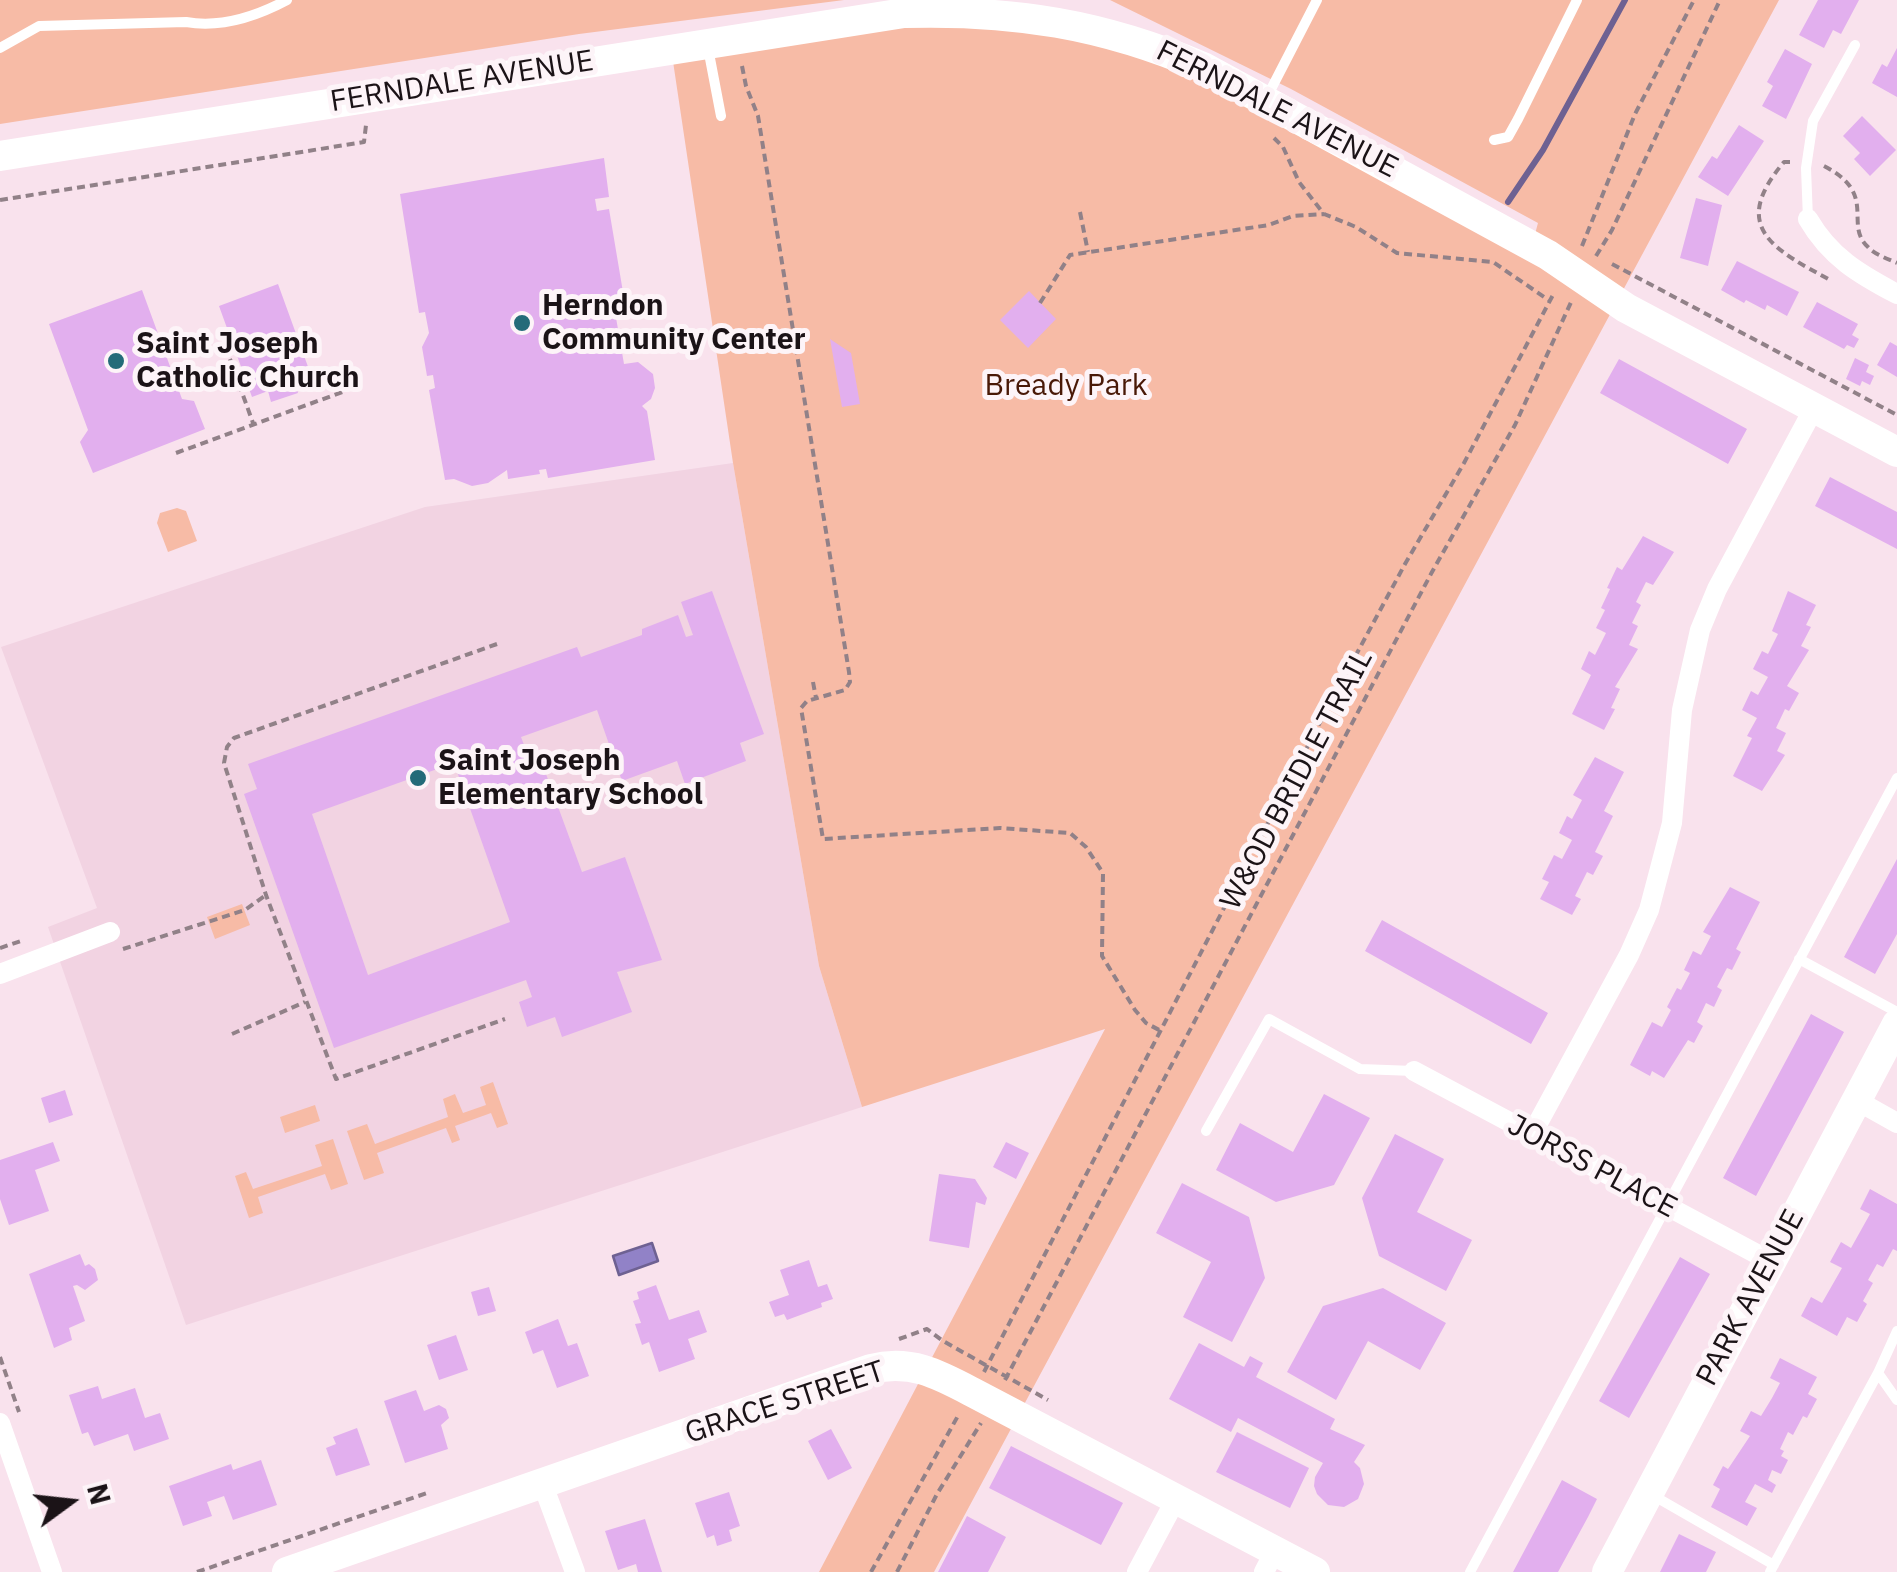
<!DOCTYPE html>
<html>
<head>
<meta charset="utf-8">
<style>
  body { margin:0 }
  #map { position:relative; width:1897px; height:1572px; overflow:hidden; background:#f9e2ed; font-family:"IBM Plex Sans",sans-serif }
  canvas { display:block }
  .north { position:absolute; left:20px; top:1452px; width:100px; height:100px; -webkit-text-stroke:8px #fdf4f8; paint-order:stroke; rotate:75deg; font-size:28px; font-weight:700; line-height:40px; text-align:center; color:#1b1317 }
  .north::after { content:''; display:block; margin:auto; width:35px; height:45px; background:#1b1317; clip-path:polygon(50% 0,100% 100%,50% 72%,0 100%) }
</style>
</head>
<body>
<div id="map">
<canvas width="1897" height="1572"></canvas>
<div class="north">N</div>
</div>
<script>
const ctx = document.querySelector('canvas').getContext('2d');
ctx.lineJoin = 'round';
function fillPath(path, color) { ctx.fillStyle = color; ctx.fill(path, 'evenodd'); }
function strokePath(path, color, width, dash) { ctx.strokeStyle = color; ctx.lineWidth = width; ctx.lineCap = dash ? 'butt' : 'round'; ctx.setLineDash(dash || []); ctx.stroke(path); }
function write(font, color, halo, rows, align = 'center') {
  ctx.font = font + ' "IBM Plex Sans",sans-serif'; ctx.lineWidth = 10; ctx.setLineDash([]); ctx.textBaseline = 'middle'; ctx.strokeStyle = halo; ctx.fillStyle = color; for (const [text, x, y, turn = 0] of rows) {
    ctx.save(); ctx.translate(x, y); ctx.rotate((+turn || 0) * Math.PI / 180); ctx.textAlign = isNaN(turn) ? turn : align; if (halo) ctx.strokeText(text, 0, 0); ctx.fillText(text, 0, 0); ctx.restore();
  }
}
fillPath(new Path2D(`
  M733 463 819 966 862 1107 186 1325 48 927 97 908 1 647 425 507Z`), '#f2d3e2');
fillPath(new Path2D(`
  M0 0H844L579 34 0 124Z
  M1110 0H1779L934 1572H819L1105 1029 862 1107 819 966 733 463 671 48 904 13 1106 31 1532 245 1538 223 1291 89Z
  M177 508 186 511 197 541 168 552 157 523 160 513Z
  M242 904 250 925 215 939 207 917Z
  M493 1082 508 1124 497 1128 491 1113 455 1126 460 1140 452 1143 446 1128 377 1153 384 1173 364 1180 347 1131 367 1124 375 1144 448 1117 443 1099 455 1094 463 1113 486 1105 480 1087Z
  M315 1105 320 1121 285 1133 280 1117Z
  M333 1139 348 1184 331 1190 325 1174 258 1197 263 1213 249 1218 235 1176 246 1172 253 1189 322 1166 315 1145Z`), '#f7bba6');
const water = new Path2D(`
  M652 1243 658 1261 619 1275 613 1256Z`);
fillPath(water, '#9182c7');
strokePath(water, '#6e6192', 2.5);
strokePath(new Path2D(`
  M1508 202 1543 150 1625 0`), '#6e6192', 6);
fillPath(new Path2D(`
  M1818 0H1859L1841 34 1833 30 1824 48 1799 35Z
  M1897 48V97L1872 83 1882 64 1887 67Z
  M1785 49 1812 64 1786 119 1762 106 1773 86 1767 82Z
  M1862 116 1896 150 1870 176 1854 159 1860 153 1843 136Z
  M1739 125 1764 141 1728 196 1698 177 1712 156 1717 159Z
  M604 158 609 197 595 199 597 211 609 209 625 304 614 306 624 364 638 362 653 374 655 388 651 399 642 406 647 411 655 460 548 478 546 469 539 470 540 474 508 479 507 470 488 483 472 486 454 479 445 480 429 390 435 388 433 375 427 376 422 347 429 333 425 312 419 313 400 194Z
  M1696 198 1722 205 1708 266 1680 258Z
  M1737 261 1799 292 1787 316 1767 305 1765 310 1746 300 1744 303 1721 290Z
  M278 284 311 375 294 381 298 393 271 402 268 391 252 397 219 306Z
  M142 290 182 399 194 401 205 429 93 473 80 442 88 430 49 324Z
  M1029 291 1056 319 1028 348 1000 320Z
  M1817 302 1858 324 1852 335 1859 339 1854 348 1847 345 1844 349 1803 327Z
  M830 339 851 353 860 404 842 407Z
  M1890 342 1897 346V377L1877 365Z
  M1855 358 1869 365 1866 372 1874 376 1870 385 1862 381 1860 386 1846 379Z
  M1619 359 1747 429 1728 464 1600 393Z
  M1830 477 1897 512V549L1815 506Z
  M1643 536 1674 552 1653 585 1646 582 1636 602 1641 605 1632 623 1638 626 1629 645 1638 649 1615 687 1620 689 1611 708 1615 709 1604 730 1572 714 1591 675 1581 669 1589 651 1595 655 1606 633 1596 628 1605 610 1601 608 1610 589 1607 588 1617 567 1622 570Z
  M712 591 764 734 740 743 746 761 685 784 677 761 622 781 597 710 521 737 529 758 539 755 582 872 625 857 662 960 617 972 632 1012 562 1037 555 1017 527 1027 519 1002 532 997 526 980 334 1048 244 794 257 789 248 764 577 647 581 657 642 635V629L678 615 686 637 693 635 681 602ZM454 763 510 922 368 975 312 814Z
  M1788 591 1816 605 1806 625 1811 627 1801 646 1809 650 1787 686 1799 693 1789 711 1785 709 1776 728 1786 733 1777 751 1785 755 1762 791 1733 776 1752 738 1747 736 1757 718 1742 710 1751 691 1758 695 1768 677 1753 669 1762 651 1768 654 1778 634 1772 631Z
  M1595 757 1624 772 1604 811 1613 816 1595 852 1603 856 1593 875 1587 872 1575 896 1581 899 1572 915 1540 899 1549 882 1542 879 1554 855 1562 859 1572 840 1559 833 1567 816 1572 819 1582 800 1573 795Z
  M1897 859V934L1875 974 1844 957Z
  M1730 887 1760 902 1736 949 1741 952 1732 970 1727 968 1717 987 1722 990 1714 1007 1706 1003 1697 1022 1703 1026 1694 1043 1688 1040 1664 1078 1652 1071 1650 1076 1630 1065 1652 1022 1662 1027 1671 1010 1667 1007 1677 988 1681 990 1690 973 1684 970 1693 951 1701 955 1711 936 1703 932Z
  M1382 920 1548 1013 1531 1044 1365 951Z
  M1811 1014 1844 1032 1756 1196 1723 1178Z
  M65 1090 73 1115 49 1123 41 1098Z
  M1324 1094 1370 1118 1334 1185 1276 1202 1216 1170 1240 1123 1293 1152Z
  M1395 1134 1444 1159 1417 1212 1472 1240 1446 1291 1379 1256 1362 1198Z
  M53 1142 60 1161 35 1170 49 1211 9 1225 0 1199V1160Z
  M1006 1142 1029 1153 1016 1179 993 1167Z
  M939 1174 975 1179 987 1198 985 1205 976 1202 969 1248 929 1241Z
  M1182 1183 1249 1217 1265 1278 1232 1342 1183 1317 1211 1262 1156 1233Z
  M1870 1189 1897 1204V1251L1893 1249 1883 1267 1877 1264 1868 1280 1873 1283 1863 1301 1867 1304 1857 1322 1847 1317 1837 1336 1801 1316 1811 1297 1822 1303 1842 1268 1830 1262 1841 1242 1851 1248 1870 1214 1860 1209Z
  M80 1254 85 1266 89 1264 95 1269 98 1280 85 1290 77 1285 73 1286 85 1321 69 1328 72 1340 54 1348 29 1274Z
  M1680 1257 1710 1274 1629 1418 1599 1401Z
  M809 1260 818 1287 827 1284 833 1299 821 1303 822 1307 787 1320 784 1314 775 1317 769 1302 789 1295 780 1270Z
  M656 1285 669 1320 699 1310 707 1332 688 1339 695 1359 659 1372 649 1342 642 1345 635 1324 641 1323 633 1301 639 1299 637 1292Z
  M489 1287 496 1311 478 1316 471 1292Z
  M1383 1288 1446 1323 1420 1370 1368 1341 1336 1400 1287 1372 1323 1306Z
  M558 1319 568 1346 577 1343 589 1376 557 1388 543 1350 533 1354 525 1332Z
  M456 1335 468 1370 439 1380 427 1345Z
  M1199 1343 1244 1367 1250 1356 1263 1363 1256 1377 1335 1419 1330 1429 1365 1445 1354 1462 1360 1468 1364 1484 1358 1499 1344 1507 1328 1505 1317 1494 1314 1486 1315 1477 1323 1463 1238 1418 1231 1432 1169 1399Z
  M1780 1358 1817 1377 1808 1394 1817 1399 1807 1418 1803 1416 1793 1435 1788 1432 1780 1449 1784 1451 1781 1456 1788 1460 1781 1474 1772 1470 1768 1480 1776 1485 1772 1493 1755 1484 1745 1502 1757 1508 1747 1526 1711 1507 1720 1489 1713 1485 1723 1466 1728 1469 1750 1436 1740 1431 1751 1411 1761 1416 1772 1398 1780 1383 1770 1378Z
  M98 1386 102 1399 135 1388 145 1418 160 1413 169 1439 134 1451 128 1434 94 1446 88 1432 82 1434 69 1395Z
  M416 1390 424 1411 439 1405 446 1409 449 1418 441 1425 448 1449 405 1463 384 1401Z
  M357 1428 370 1465 336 1476 326 1448 336 1444 333 1437Z
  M831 1429 852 1468 828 1480 808 1441Z
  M1237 1432 1309 1468 1290 1508 1216 1472Z
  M1011 1446 1123 1503 1101 1545 989 1488Z
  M261 1460 277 1505 233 1520 224 1496 207 1502 212 1516 183 1526 169 1486 231 1464 233 1470Z
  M1562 1480 1597 1499 1588 1517 1558 1572H1513Z
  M729 1492 740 1526 729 1530 732 1541 717 1546 714 1535 707 1538 695 1503Z
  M967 1516 1006 1537 988 1572H938Z
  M645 1519 662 1572H638L636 1564 618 1570 605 1531Z
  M1679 1534 1716 1552 1706 1572H1660Z`), '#e2afee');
strokePath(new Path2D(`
  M742 66 746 86 758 116 849 672 850 682 845 690 807 701 801 708 823 839 1000 828 1070 833 1086 847 1103 873 1102 956 1135 1010 1146 1023 1161 1031
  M1274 138 1283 147 1299 182 1324 214 1356 227 1397 253 1493 262 1550 301
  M1790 162H1784C1728 228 1775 250 1832 281
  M1824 166C1879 194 1843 224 1868 247 1874 254 1888 259 1897 263
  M0 200 364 142 366 125
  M1080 212 1088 252
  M1582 246 1635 114 1694 0
  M1596 256 1612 230 1720 0
  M1612 264 1897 415
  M1040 303 1070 255 1269 225 1293 216 1324 214
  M230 359 253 423
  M176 453 345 391
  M497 644 234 738 227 747 224 763 266 895 336 1079 505 1019
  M813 682 816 698
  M0 948 24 940
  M123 949 245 910 266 895
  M232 1034 305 1002
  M899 1339 927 1329 943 1341 1048 1400
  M0 1357 19 1412
  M984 1372 1329 705 1405 564 1464 463 1554 293
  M1005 1380 1432 572 1515 425 1572 300
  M197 1572 430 1492
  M871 1572 959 1414
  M897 1572 937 1494 981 1423`), '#918188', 4, [8, 5]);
strokePath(new Path2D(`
  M0 48 39 26 186 22C220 28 257 16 287 0
  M708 48 721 116
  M1267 97 1317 0
  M1494 140 1508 137 1518 119 1577 0
  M1808 219 1806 168 1813 121 1855 45
  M1799 959 1897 1012
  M1206 1131 1269 1019 1360 1069 1414 1071
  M1878 1373 1897 1400
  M1654 1496 1774 1565
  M1470 1572 1897 778
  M1770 1572 1878 1373 1897 1331`), '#fff', 10);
strokePath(new Path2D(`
  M1808 219C1830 257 1859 274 1897 294
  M0 974 110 932
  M1414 1071 1770 1261
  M1856 1100 1897 1123
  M1532 1134 1629 955 1649 910 1672 823 1682 710 1700 630 1717 589 1814 408
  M0 1423 52 1572
  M543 1485 575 1572
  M1137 1572 1176 1499
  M1264 1572 1275 1551`), '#fff', 20);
strokePath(new Path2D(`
  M0 156 904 13C1013 10 1103 24 1203 67L1548 255 1626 308 1897 452
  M287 1572 871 1369C910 1359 938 1374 972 1392L1315 1572
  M1607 1572 1897 1024`), '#fff', 30);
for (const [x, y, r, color] of [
  [522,323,10,"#246b79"],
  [116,361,10,"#246b79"],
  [418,778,10,"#246b79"]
]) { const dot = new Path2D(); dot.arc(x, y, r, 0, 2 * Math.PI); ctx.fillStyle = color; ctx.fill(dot); strokePath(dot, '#fdf4f8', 4); }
write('30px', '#1b1317', '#fdf4f8', [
  ["FERNDALE AVENUE",462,82,-9],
  ["FERNDALE AVENUE",1277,110,27],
  ["W&OD BRIDLE TRAIL",1297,780,-62],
  ["JORSS PLACE",1592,1167,28],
  ["PARK AVENUE",1751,1298,-62],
  ["GRACE STREET",785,1403,-18]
]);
write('bold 30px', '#1b1317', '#fdf4f8', [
  ["Herndon",542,306],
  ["Community Center",542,340],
  ["Saint Joseph",136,344],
  ["Catholic Church",136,378],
  ["Saint Joseph",438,761],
  ["Elementary School",438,795]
], 'left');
write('30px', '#491907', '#fdf4f8', [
  ["Bready Park",1066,386]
]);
</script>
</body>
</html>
